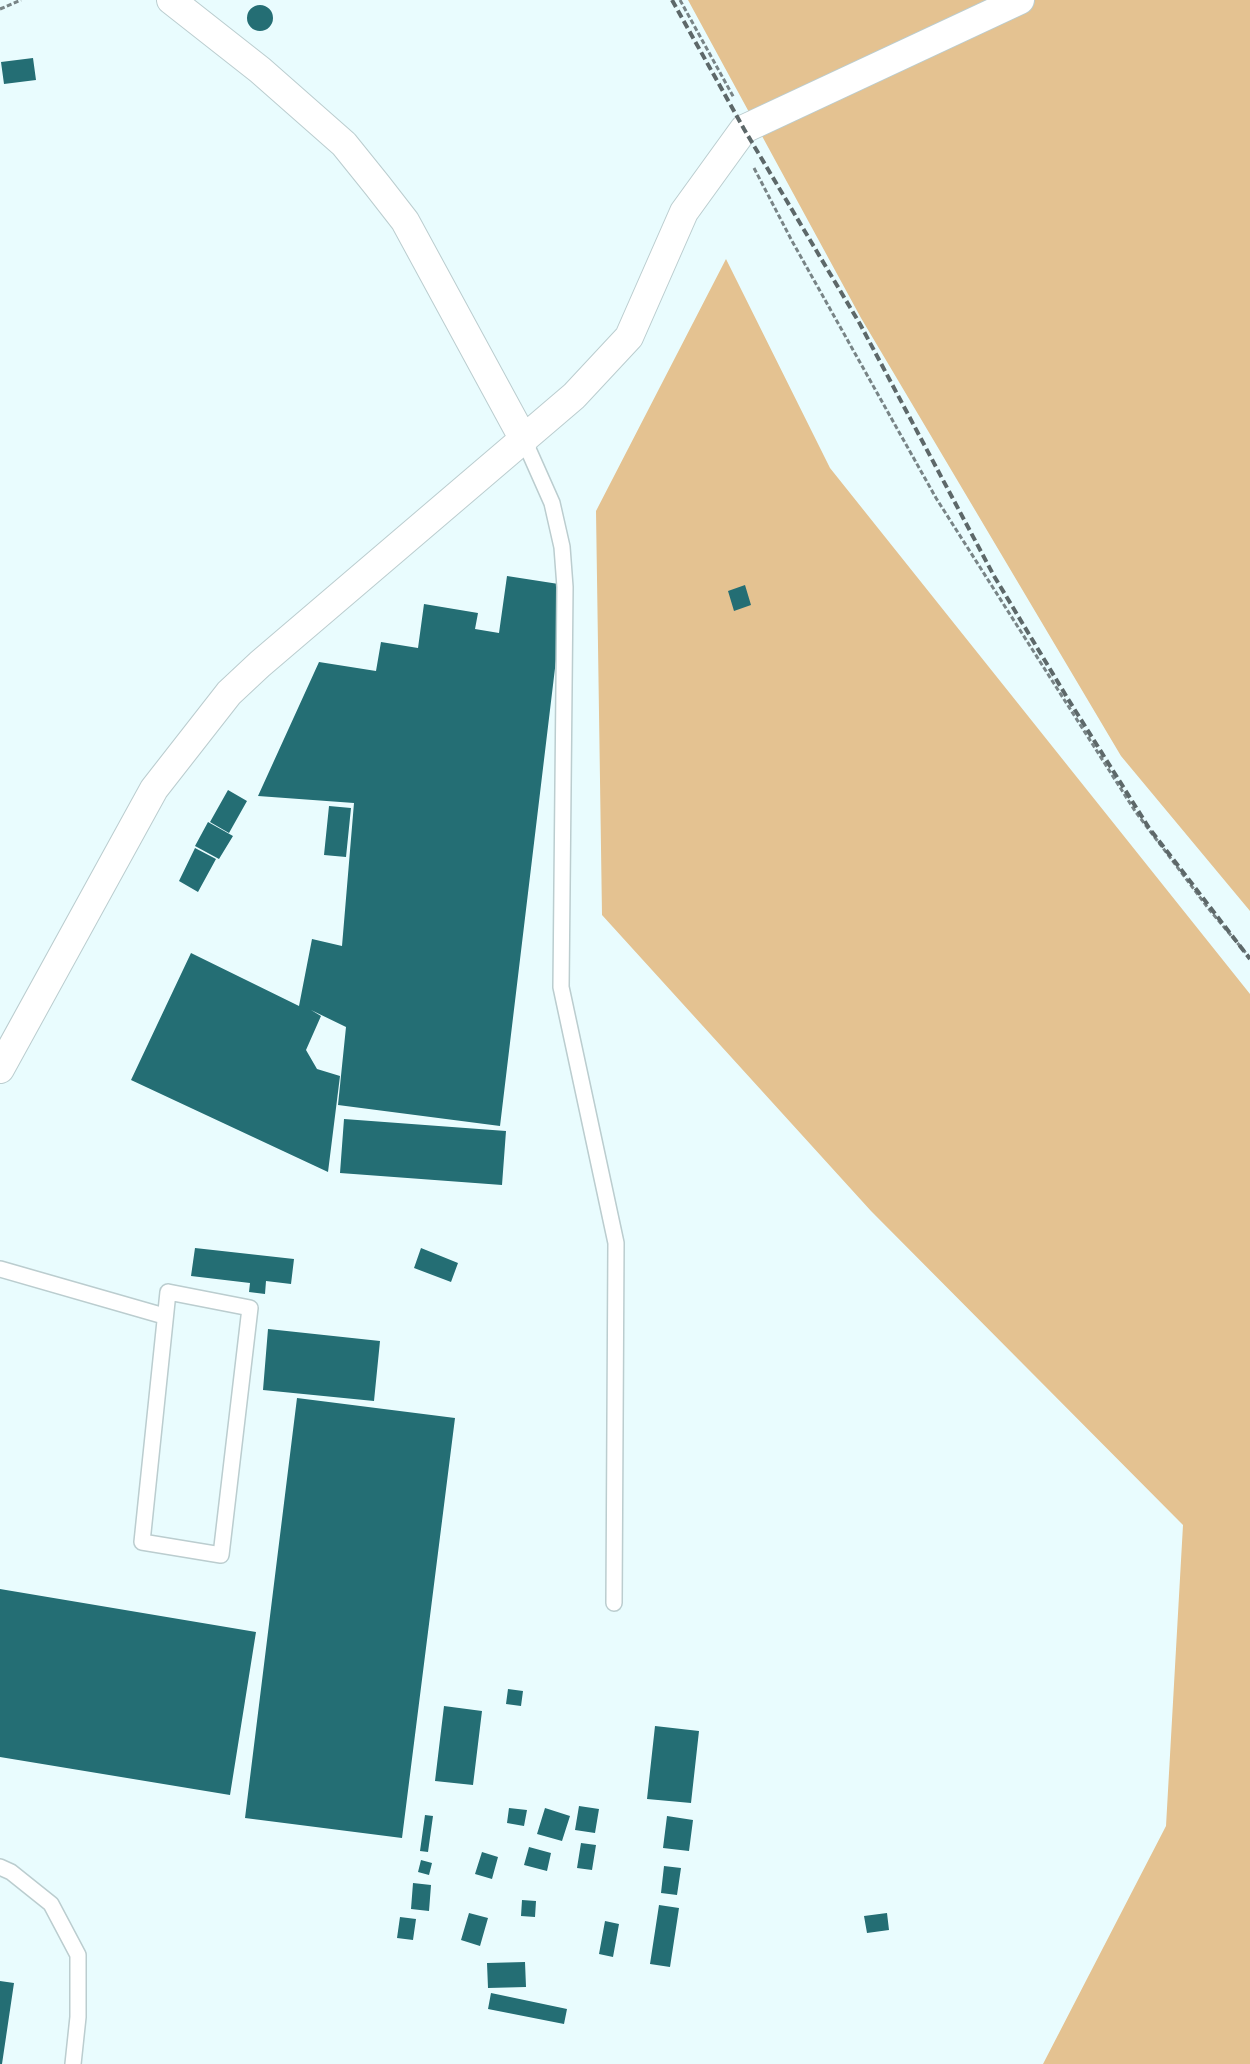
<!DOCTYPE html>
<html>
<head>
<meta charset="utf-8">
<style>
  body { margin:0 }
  canvas { display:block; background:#e9fcfe }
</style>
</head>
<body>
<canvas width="1250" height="2064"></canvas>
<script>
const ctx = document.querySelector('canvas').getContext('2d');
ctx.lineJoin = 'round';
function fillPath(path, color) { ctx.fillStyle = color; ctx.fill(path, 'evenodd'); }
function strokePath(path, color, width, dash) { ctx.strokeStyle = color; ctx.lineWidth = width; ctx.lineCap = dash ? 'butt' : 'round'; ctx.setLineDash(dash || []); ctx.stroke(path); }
fillPath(new Path2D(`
  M688 0H1250V911L1121 756 861 318Z
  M726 259 830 468 1250 994V2064H1043L1166 1826 1183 1525 871 1211 602 915 596 511Z`), '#e4c291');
fillPath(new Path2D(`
  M247 18a13 13 0 1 1 26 0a13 13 0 1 1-26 0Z
  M33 58 36 80 4 84 1 62Z
  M507 576 565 585 500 1126 338 1105 346 1027 311 1010 321 1016 306 1050 317 1069 340 1076 328 1172 131 1080 191 953 299 1006 312 939 342 946 354 803 258 796 319 662 376 671 381 642 418 648 424 604 478 613 475 629 499 633Z
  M745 585 751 605 734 611 728 591Z
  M228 790 247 801 229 833 210 822Z
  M329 806 351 808 346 857 324 855Z
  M208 822 233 836 219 859 195 846Z
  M195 848 216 859 198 892 179 881Z
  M344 1119 506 1131 502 1185 340 1173Z
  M195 1248 294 1259 291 1284 266 1281 265 1294 249 1292 250 1283 191 1276Z
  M421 1248 458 1263 451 1282 414 1268Z
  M268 1329 380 1341 374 1401 263 1390Z
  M297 1398 455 1418 402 1838 245 1818Z
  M0 1589 256 1632 230 1795 0 1757Z
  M508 1689 523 1691 521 1706 506 1704Z
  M444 1706 482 1711 473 1785 435 1781Z
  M655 1726 699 1731 691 1803 647 1799Z
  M579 1806 599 1809 595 1833 575 1830Z
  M509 1808 527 1810 524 1826 507 1823Z
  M545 1808 570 1816 562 1841 537 1834Z
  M425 1815 433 1816 428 1852 420 1851Z
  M667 1816 693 1820 689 1851 663 1848Z
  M581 1843 596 1845 592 1870 577 1868Z
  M529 1847 551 1853 547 1871 524 1865Z
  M482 1852 498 1857 492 1879 475 1874Z
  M421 1860 432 1863 429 1875 418 1872Z
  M664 1866 681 1868 677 1895 661 1893Z
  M413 1883 431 1885 429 1911 411 1909Z
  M522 1900 536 1901 535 1917 521 1916Z
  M659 1905 679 1908 670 1967 650 1964Z
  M469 1913 488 1918 480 1946 461 1940Z
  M887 1913 889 1930 867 1933 864 1916Z
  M400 1917 416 1919 413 1940 397 1938Z
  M605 1921 619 1924 613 1957 599 1954Z
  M525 1962 526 1987 488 1988 487 1963Z
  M0 1981 14 1983 2 2064H0Z
  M491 1993 567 2009 564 2024 488 2009Z`), '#246e74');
const service = new Path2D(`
  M524 440 552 503 562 547 565 587 561 987 616 1243 614 1603
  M0 1269 164 1316
  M168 1292 250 1308 221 1555 142 1542Z
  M0 1867 11 1872 51 1904 78 1955V2017L73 2064`);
const minor = new Path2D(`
  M171 0 260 70 344 144 377 185 405 221 524 440
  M0 1069 154 789 229 693 260 664 574 396 629 337 684 212 744 129 1020 0`);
strokePath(service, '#bbcdcf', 18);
strokePath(minor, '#bbcdcf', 30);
strokePath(new Path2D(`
  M680 0 734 98
  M0 9 21 0
  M754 168 792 241 936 498 1135 811 1208 908 1250 958`), '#788486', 3, [5, 2.5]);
strokePath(service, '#fff', 15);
strokePath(minor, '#fff', 28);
strokePath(new Path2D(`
  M672 0 744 129 860 324 994 576 1068 699 1149 828 1250 959`), '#5d6869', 4, [8, 4]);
</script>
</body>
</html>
